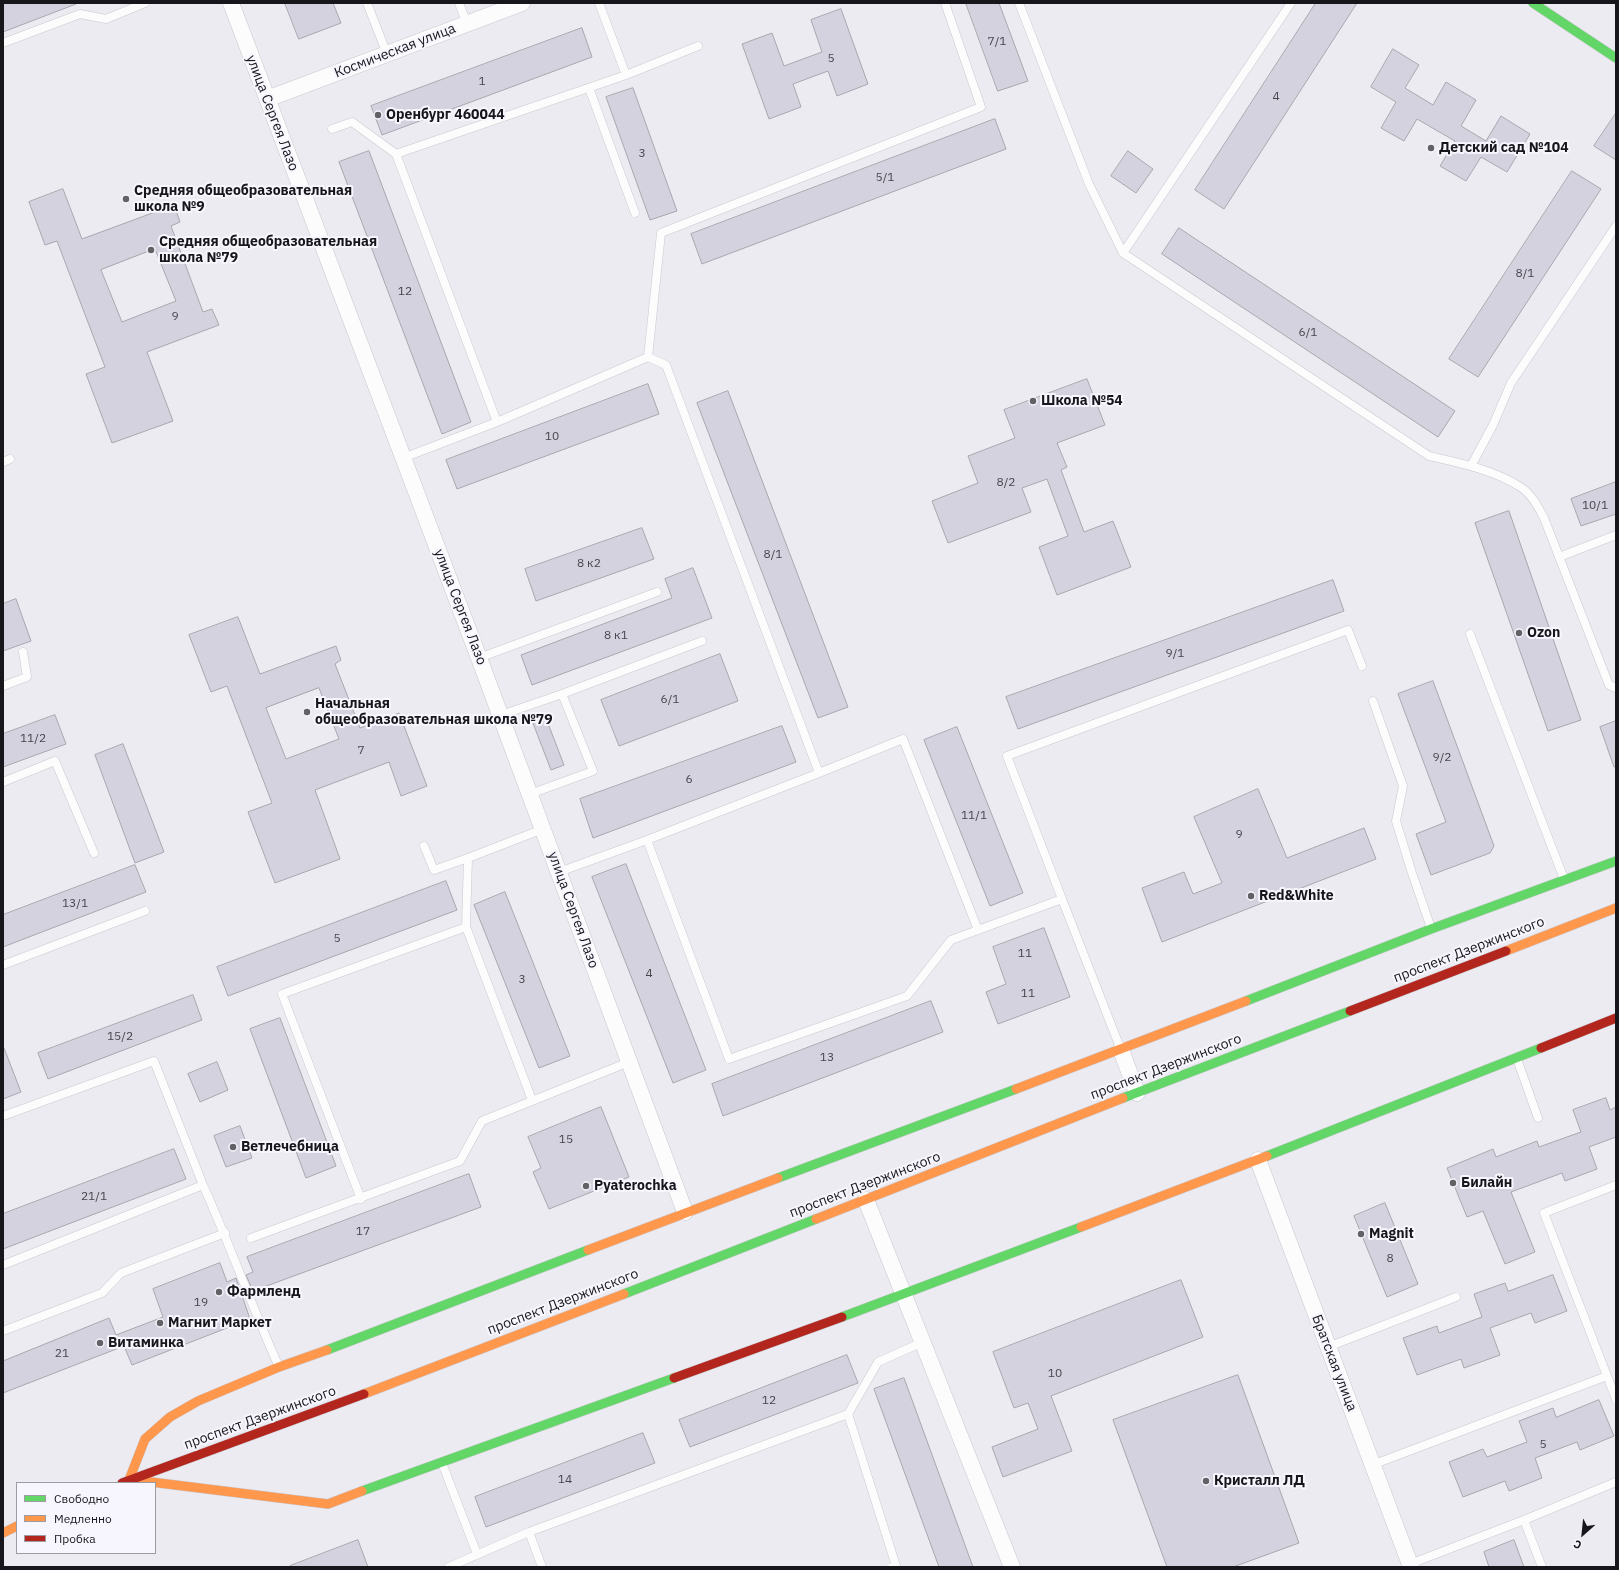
<!DOCTYPE html>
<html>
<head>
<meta charset="utf-8">
<style>
  body { margin:0 }
  #map { position:relative; width:1619px; height:1570px; overflow:hidden; background:#ecebf2; font-family:"IBM Plex Sans",sans-serif }
  canvas { display:block }
  .frame { position:absolute; inset:0; border:4px solid #17161b; pointer-events:none }
  .legend { position:absolute; left:16px; top:1482px; width:140px; height:72px; box-sizing:border-box; background:#f7f6fe; border:1px solid #9d9ca3; margin:0; padding:5px 7px; list-style:none; font-size:12px; color:#17161b }
  .legend li { display:flex; align-items:center; gap:8px; height:20px }
  .legend b { width:20px; border:1px solid #9d9ca3 }
  .north { position:absolute; left:1563px; top:1514px; width:40px; height:40px; -webkit-text-stroke:3px #f7f6fe; paint-order:stroke; rotate:207deg; font-size:11px; font-weight:700; line-height:16px; text-align:center; color:#17161b }
  .north::after { content:''; display:block; margin:auto; width:14px; height:18px; background:#17161b; clip-path:polygon(50% 0,100% 100%,50% 72%,0 100%) }
</style>
</head>
<body>
<div id="map">
<canvas width="1619" height="1570"></canvas>
<div class="frame"></div>
<ul class="legend">
<li><b style="height:5px;background:#63d668"></b>Свободно</li>
<li><b style="height:5px;background:#ff974d"></b>Медленно</li>
<li><b style="height:5px;background:#b3261e"></b>Пробка</li>
</ul>
<div class="north">С</div>
</div>
<script>
const ctx = document.querySelector('canvas').getContext('2d');
ctx.lineJoin = 'round';
function fillPath(path, color) { ctx.fillStyle = color; ctx.fill(path, 'evenodd'); }
function strokePath(path, color, width, dash) { ctx.strokeStyle = color; ctx.lineWidth = width; ctx.lineCap = dash ? 'butt' : 'round'; ctx.setLineDash(dash || []); ctx.stroke(path); }
function write(font, color, halo, rows, align = 'center') {
  ctx.font = font + ' "IBM Plex Sans",sans-serif'; ctx.lineWidth = 4; ctx.setLineDash([]); ctx.textBaseline = 'middle'; ctx.strokeStyle = halo; ctx.fillStyle = color; for (const [text, x, y, turn = 0] of rows) {
    ctx.save(); ctx.translate(x, y); ctx.rotate((+turn || 0) * Math.PI / 180); ctx.textAlign = isNaN(turn) ? turn : align; if (halo) ctx.strokeText(text, 0, 0); ctx.fillText(text, 0, 0); ctx.restore();
  }
}
const building = new Path2D(`
  M3 3H76V4L3 32Z
  M285 3H333L341 23 299 39Z
  M966 3H999L1028 81 998 91Z
  M1316 3H1357L1224 209 1195 190Z
  M841 9 868 84 837 96 828 71 793 84 801 107 769 119 742 44 772 33 784 66 822 52 811 20Z
  M582 28 592 57 382 135 371 106Z
  M1393 49 1419 65 1405 88 1433 105 1446 82 1476 100 1461 126 1486 141 1501 116 1530 134 1507 172 1481 157 1466 181 1440 166 1455 141 1417 119 1404 141 1381 128 1396 102 1371 87Z
  M633 88 677 211 650 220 606 97Z
  M1616 113V160L1594 146Z
  M995 119 1006 149 702 264 691 234Z
  M369 151 471 422 442 434 339 162Z
  M1128 151 1153 169 1136 193 1111 176Z
  M1572 171 1601 189 1478 377 1449 359Z
  M63 189 82 239 174 205 180 222 171 226 203 312 212 309 219 325 147 352 173 421 112 443 86 374 105 367 57 241 45 245 29 202ZM155 249 176 301 122 322 101 270Z
  M1179 228 1455 411 1438 437 1162 254Z
  M1087 379 1105 425 1057 443 1067 467 1061 470 1084 532 1113 521 1131 567 1057 595 1039 547 1068 536 1047 479 1022 488 1031 512 948 543 932 501 978 483 968 456 1015 438 1004 410Z
  M648 384 659 414 457 489 446 460Z
  M728 391 848 707 818 718 697 403Z
  M1616 482V514L1581 526 1571 499Z
  M1509 511 1581 720 1548 731 1475 523Z
  M642 528 654 559 536 601 525 569Z
  M693 568 712 618 532 685 521 655 672 598 665 579Z
  M1333 580 1344 611 1018 729 1006 697Z
  M16 599 31 641 3 651V604Z
  M238 617 260 674 336 646 341 660 335 664 360 728 399 713 427 786 401 796 389 762 315 790 340 859 275 883 248 812 272 803 227 686 211 692 189 635ZM319 688 339 739 286 759 266 708Z
  M720 654 738 701 619 746 601 700Z
  M1433 681 1494 846 1490 853 1431 875 1416 834 1446 822 1398 694Z
  M544 713 564 765 551 770 531 718Z
  M55 715 66 744 3 767V734Z
  M1616 721V767H1614L1600 727Z
  M782 726 796 762 593 838 580 799Z
  M957 727 1023 893 990 906 924 740Z
  M123 744 164 852 135 863 95 755Z
  M1258 789 1287 858 1364 828 1376 859 1162 942 1142 888 1184 872 1193 894 1222 883 1194 817Z
  M626 864 706 1070 673 1083 592 877Z
  M135 865 146 892 3 947V915Z
  M446 881 457 910 228 996 217 967Z
  M505 892 570 1056 539 1068 474 905Z
  M1044 928 1070 997 998 1024 986 992 1006 984 993 947Z
  M193 995 202 1020 48 1079 38 1053Z
  M931 1001 943 1032 723 1116 712 1084Z
  M280 1018 336 1166 306 1178 250 1029Z
  M3 1048H4L21 1092 3 1099Z
  M217 1062 228 1090 200 1102 188 1074Z
  M1606 1098 1610 1110 1616 1107V1137L1589 1147 1597 1169 1565 1181 1562 1173 1511 1192 1535 1252 1505 1264 1483 1211 1467 1217 1447 1168 1493 1149 1496 1157 1537 1141 1539 1147 1581 1132 1573 1110Z
  M601 1107 629 1177 549 1209 533 1172 541 1168 528 1137Z
  M240 1126 252 1158 226 1167 214 1136Z
  M174 1149 186 1179 3 1249V1214Z
  M469 1174 481 1207 253 1291 246 1275 253 1272 247 1257Z
  M1385 1203 1418 1284 1387 1297 1354 1216Z
  M220 1263 227 1282 236 1278 250 1319 132 1365 124 1346 3 1393V1361L109 1318 116 1335 163 1317 153 1289Z
  M1553 1275 1567 1311 1535 1323 1531 1313 1490 1328 1500 1355 1464 1368 1461 1359 1417 1375 1403 1338 1437 1326 1439 1333 1482 1317 1474 1294 1505 1283 1508 1291Z
  M1181 1280 1203 1337 1051 1396 1072 1451 1003 1477 992 1447 1038 1429 1028 1403 1014 1408 993 1352Z
  M847 1355 858 1383 690 1447 679 1420Z
  M1238 1375 1299 1543 1233 1567H1167L1113 1420Z
  M904 1378 973 1567H939L874 1389Z
  M1599 1400 1614 1436 1580 1450 1577 1442 1535 1458 1542 1478 1509 1491 1505 1481 1463 1497 1449 1462 1483 1449 1487 1457 1527 1442 1519 1421 1553 1408 1556 1417Z
  M643 1433 655 1463 486 1527 475 1497Z
  M358 1540 368 1567H290V1566Z
  M1514 1540 1524 1567H1489L1484 1552Z`);
fillPath(building, '#d5d2df');
strokePath(building, '#a8a7ad', 1);
const lane = new Path2D(`
  M367 3 387 54
  M459 3 467 24
  M1019 3 1089 184 1123 253 1429 456C1460 463 1495 470 1522 488 1532 495 1538 507 1544 518L1609 685 1616 688
  M3 43 80 14 106 19 145 3
  M626 75 698 46
  M589 88 635 213
  M332 129 352 122 396 154
  M1123 253 1291 3
  M648 357 661 233 981 107 945 3
  M497 422 396 154 626 75 599 3
  M403 458 497 422 648 357 666 365 819 773 647 840 559 872
  M3 462 10 459
  M1471 466 1493 425 1511 383 1616 226
  M1559 557 1616 535
  M1470 634 1564 879
  M479 658 657 592
  M3 686 27 677 23 652
  M1373 701 1403 786 1396 821 1412 873 1431 928
  M501 715 562 694 702 641
  M819 773 903 739 978 930 1062 899 1121 1050
  M3 782 55 761 94 853
  M530 794 593 771 562 694
  M647 840 729 1059 907 996 951 940 978 930
  M424 846 434 870 468 858
  M1062 899 1007 756 1348 630 1362 666
  M466 927 468 858 543 829
  M3 965 145 911
  M1517 1059 1538 1118
  M3 1116 154 1061 203 1185 3 1265
  M203 1185C230 1245 252 1307 279 1367
  M1616 1185 1544 1213 1616 1399
  M361 1199 282 994 466 927 532 1100
  M251 1238 460 1161 482 1121 629 1062
  M3 1331 102 1293 121 1273 225 1233
  M1328 1347 1456 1297
  M442 1463 477 1554
  M1372 1465 1607 1376
  M1524 1520 1616 1482
  M1410 1564 1524 1520 1542 1567
  M449 1567 529 1532
  M542 1567 529 1532 848 1414
  M892 1567 896 1566 848 1414 878 1362 923 1342`);
const street = new Path2D(`
  M231 3 479 658 685 1212
  M267 99 522 3
  M1121 1050 1137 1093
  M1258 1160 1411 1567
  M866 1200 1012 1567`);
const fast = new Path2D(`
  M1533 3 1616 58
  M1246 1001 1431 929 1616 861
  M1123 1098 1350 1011
  M1267 1156 1541 1048
  M778 1178 1016 1089
  M624 1294 816 1219
  M842 1317 1081 1227
  M327 1350 588 1250
  M362 1491 674 1378`);
const slow = new Path2D(`
  M1506 951 1616 908
  M1016 1089 1246 1001
  M816 1219 1123 1098
  M1081 1227 1267 1156
  M588 1250 778 1178
  M364 1394 624 1294
  M129 1480 145 1439 170 1417 198 1401 279 1367 327 1350
  M135 1480 328 1504 362 1491
  M3 1533 17 1526`);
const jam = new Path2D(`
  M1350 1011 1506 951
  M1541 1048 1616 1018
  M674 1378 842 1317
  M122 1483 364 1394`);
strokePath(lane, '#c9c8ce', 9);
strokePath(street, '#c9c8ce', 17);
strokePath(fast, '#c9c8ce', 10);
strokePath(slow, '#c9c8ce', 10);
strokePath(jam, '#c9c8ce', 10);
strokePath(lane, '#fcfcfd', 8);
strokePath(street, '#fcfcfd', 16);
strokePath(fast, '#63d668', 9);
strokePath(slow, '#ff974d', 9);
strokePath(jam, '#b3261e', 9);
for (const [x, y, r, color] of [
  [378,115,4,"#626166"],
  [1431,148,4,"#626166"],
  [126,199,4,"#626166"],
  [151,250,4,"#626166"],
  [1033,401,4,"#626166"],
  [1519,633,4,"#626166"],
  [307,712,4,"#626166"],
  [1251,896,4,"#626166"],
  [233,1147,4,"#626166"],
  [1453,1183,4,"#626166"],
  [586,1186,4,"#626166"],
  [1361,1234,4,"#626166"],
  [219,1292,4,"#626166"],
  [160,1323,4,"#626166"],
  [100,1343,4,"#626166"],
  [1206,1481,4,"#626166"]
]) { const dot = new Path2D(); dot.arc(x, y, r, 0, 2 * Math.PI); ctx.fillStyle = color; ctx.fill(dot); strokePath(dot, '#f7f6fe', 1.5); }
write('12px', '#46454c', null, [
  ["7/1",997,42],
  ["5",831,59],
  ["1",482,82],
  ["4",1276,97],
  ["3",642,154],
  ["5/1",885,178],
  ["8/1",1525,274],
  ["12",405,292],
  ["9",175,317],
  ["6/1",1308,333],
  ["10",552,437],
  ["8/2",1006,483],
  ["10/1",1595,506],
  ["8/1",773,555],
  ["8 к2",589,564],
  ["8 к1",616,636],
  ["9/1",1175,654],
  ["6/1",670,700],
  ["11/2",33,739],
  ["7",361,751],
  ["9/2",1442,758],
  ["6",689,780],
  ["11/1",974,816],
  ["9",1239,835],
  ["13/1",75,904],
  ["5",337,939],
  ["11",1025,954],
  ["4",649,974],
  ["3",522,980],
  ["11",1028,994],
  ["15/2",120,1037],
  ["13",827,1058],
  ["15",566,1140],
  ["21/1",94,1197],
  ["17",363,1232],
  ["8",1390,1259],
  ["19",201,1303],
  ["21",62,1354],
  ["10",1055,1374],
  ["12",769,1401],
  ["5",1543,1445],
  ["14",565,1480]
]);
write('14px', '#17161b', '#f7f6fe', [
  ["Космическая улица",395,51,-21],
  ["улица Сергея Лазо",272,113,69],
  ["улица Сергея Лазо",460,607,69],
  ["улица Сергея Лазо",573,910,70],
  ["проспект Дзержинского",1469,950,-21],
  ["проспект Дзержинского",1166,1067,-21],
  ["проспект Дзержинского",865,1185,-21],
  ["проспект Дзержинского",563,1302,-21],
  ["Братская улица",1334,1363,69],
  ["проспект Дзержинского",260,1418,-20]
]);
write('bold 14px', '#17161b', '#f7f6fe', [
  ["Оренбург 460044",386,115],
  ["Детский сад №104",1439,148],
  ["Средняя общеобразовательная",134,191],
  ["школа №9",134,207],
  ["Средняя общеобразовательная",159,242],
  ["школа №79",159,258],
  ["Школа №54",1041,401],
  ["Ozon",1527,633],
  ["Начальная",315,704],
  ["общеобразовательная школа №79",315,720],
  ["Red&White",1259,896],
  ["Ветлечебница",241,1147],
  ["Билайн",1461,1183],
  ["Pyaterochka",594,1186],
  ["Magnit",1369,1234],
  ["Фармленд",227,1292],
  ["Магнит Маркет",168,1323],
  ["Витаминка",108,1343],
  ["Кристалл ЛД",1214,1481]
], 'left');
</script>
</body>
</html>
